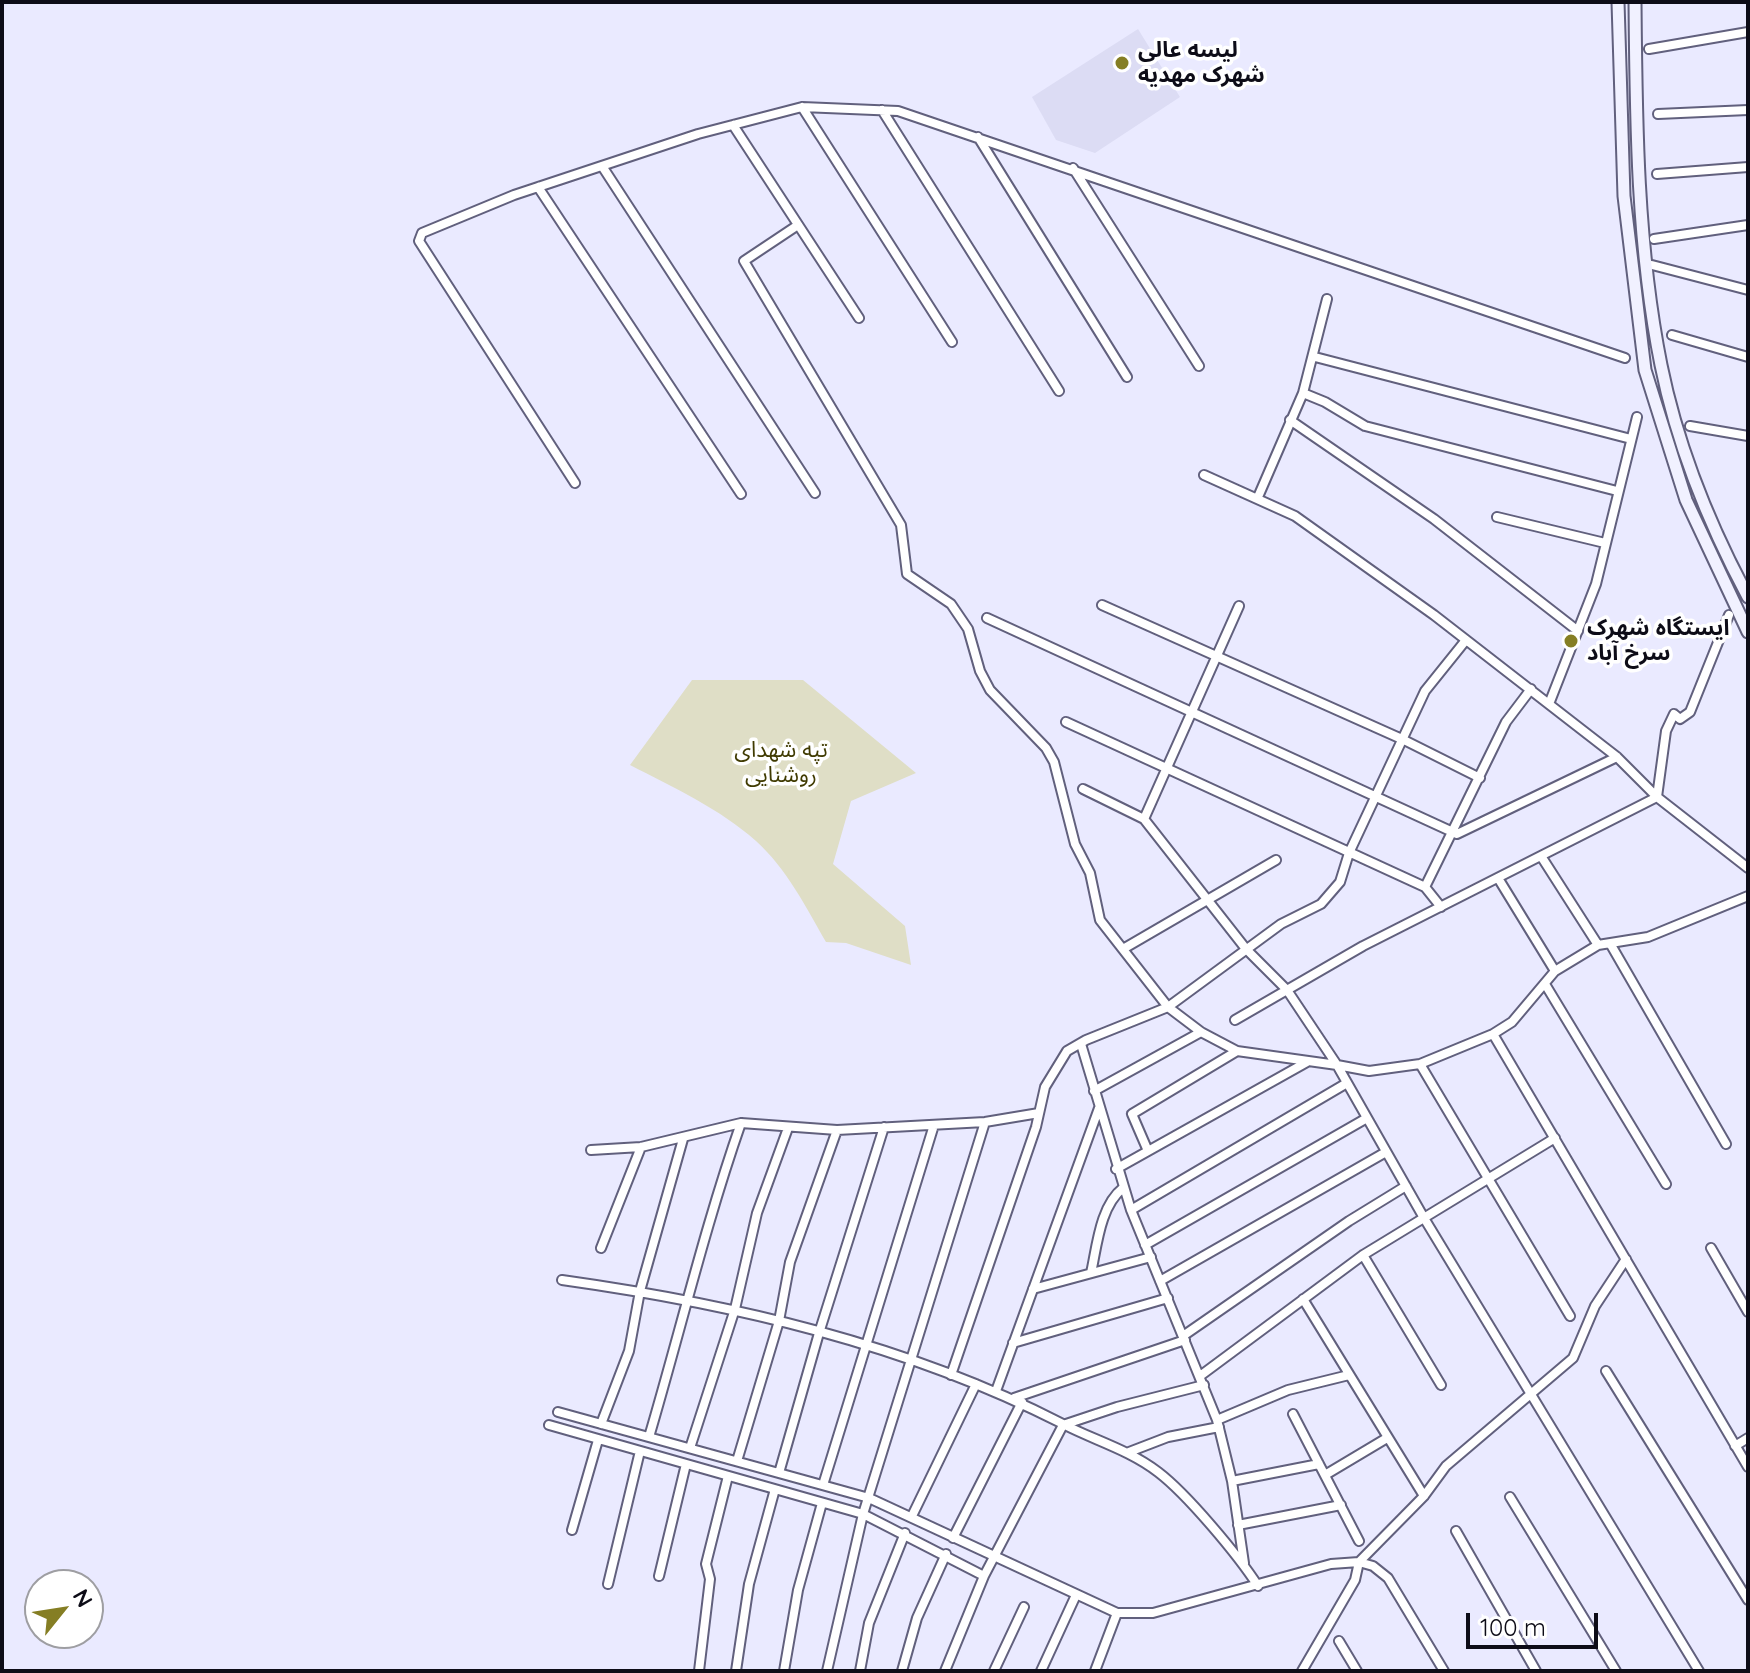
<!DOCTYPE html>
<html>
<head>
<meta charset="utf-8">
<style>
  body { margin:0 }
  #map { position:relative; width:1750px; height:1673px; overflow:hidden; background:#eaeaff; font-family:Quicksand,sans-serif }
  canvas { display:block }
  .frame { position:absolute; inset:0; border:4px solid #0d0c17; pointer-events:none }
  .north { position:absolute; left:24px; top:1569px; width:80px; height:80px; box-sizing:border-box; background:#fff; border:2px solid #9e9ea2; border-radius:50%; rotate:60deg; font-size:22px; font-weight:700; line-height:32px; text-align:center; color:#0d0c17 }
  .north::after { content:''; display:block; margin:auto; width:28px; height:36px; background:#857e24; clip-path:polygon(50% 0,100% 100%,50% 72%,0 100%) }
  .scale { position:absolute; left:1466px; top:1613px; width:132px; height:36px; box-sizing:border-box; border:4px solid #0d0c17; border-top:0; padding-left:10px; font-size:24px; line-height:28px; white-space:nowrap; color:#0d0c17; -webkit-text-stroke:6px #fff; paint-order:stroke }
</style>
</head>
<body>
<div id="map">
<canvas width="1750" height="1673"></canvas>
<div class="frame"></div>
<div class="north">N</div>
<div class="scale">100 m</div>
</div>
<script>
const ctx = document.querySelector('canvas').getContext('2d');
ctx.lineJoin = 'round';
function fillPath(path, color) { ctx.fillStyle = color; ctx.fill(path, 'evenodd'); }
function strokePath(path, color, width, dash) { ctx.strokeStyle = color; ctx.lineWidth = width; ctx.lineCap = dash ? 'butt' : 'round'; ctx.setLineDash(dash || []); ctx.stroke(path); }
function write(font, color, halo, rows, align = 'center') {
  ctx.font = font + ' Quicksand,"Noto Sans Arabic",sans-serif'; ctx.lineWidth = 7; ctx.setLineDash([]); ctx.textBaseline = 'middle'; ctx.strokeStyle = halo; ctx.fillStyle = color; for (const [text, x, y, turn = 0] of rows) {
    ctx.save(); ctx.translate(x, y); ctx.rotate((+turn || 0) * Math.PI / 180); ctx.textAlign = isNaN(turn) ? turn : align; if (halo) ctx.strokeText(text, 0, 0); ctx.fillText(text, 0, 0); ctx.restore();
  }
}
fillPath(new Path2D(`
  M1138 29 1180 97 1095 153 1056 140 1032 97Z`), '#dcdcf4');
fillPath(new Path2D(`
  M692 680H803L916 773 851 801 833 864 905 926 911 965 846 943 826 942C806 907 786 868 756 841 720 809 673 787 630 765Z`), '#dfdec6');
const street = new Path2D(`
  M1649 49 1748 32
  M802 107 952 342
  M882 110 1059 391
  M1658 114 1748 110
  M733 125 859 318
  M978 137 1127 377
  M602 166 815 493
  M1073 168 1199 366
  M1657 174 1748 167
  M538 187 741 494
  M798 225 744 261 901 525 907 574 951 604 968 629 980 671 990 690 1046 748 1054 762 1075 844 1090 873 1100 920 1168 1007 1201 1032 1237 1051 1337 1065 1424 1218 1699 1671
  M1654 239 1748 225
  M1652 265 1748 290
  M1672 335 1748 357
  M1315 357 1631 439
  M1303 393 1325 402 1365 426 1617 491
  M1290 420 1434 519 1578 631
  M1690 426 1748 436
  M1204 475 1295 516 1434 615 1617 757 1657 797 1748 868
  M575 483 419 241 422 233 514 195 698 134 802 107 898 111 1625 358
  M1258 497 1303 393 1327 299
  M1497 517 1605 543
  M1102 605 1404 740 1480 778
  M987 618 1457 834 1617 757
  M1549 704 1596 584 1637 417
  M1066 722 1425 887 1441 907
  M1083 789 1144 819 1246 949 1287 990 1337 1065 1369 1071 1420 1064 1493 1034 1512 1022 1555 971 1598 945 1648 937 1748 896
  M1144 819 1239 606
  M1541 856 1598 945
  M1498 878 1555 971
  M1425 887 1506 722 1531 689
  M1611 945 1726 1144
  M1123 949 1276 860
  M1545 984 1666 1184
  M1235 1020 1363 946 1657 797 1666 731 1674 714 1680 719 1690 712 1729 615
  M1493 1034 1748 1467
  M1081 1044 1131 1210 1217 1420 1232 1481 1244 1563
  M1420 1064 1570 1316
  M1094 1091 1201 1032
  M591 1150 641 1147 741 1123 837 1130 985 1122 1039 1113
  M1148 1151 1132 1114 1237 1051
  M1116 1169 1307 1062
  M1131 1210 1347 1083
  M1145 1245 1367 1118
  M601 1248 641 1147
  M1711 1248 1748 1312
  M1363 1255 1441 1385
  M1091 1273C1097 1246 1100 1206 1123 1188
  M562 1280C733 1304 906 1344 1061 1423 1093 1440 1128 1449 1158 1472 1187 1494 1238 1555 1258 1586
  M1160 1281 1386 1152
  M1033 1289 1151 1257
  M1303 1299 1424 1496
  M1183 1336 1349 1221 1406 1186
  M1013 1343 1168 1298
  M1606 1371 1748 1600
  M951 1375 1036 1127 1045 1087 1067 1051 1086 1040 1168 1007 1281 924 1321 904 1340 882 1349 853 1425 691 1466 640
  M1200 1376 1363 1255 1555 1138
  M996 1391 1099 1108
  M1014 1398 1185 1340
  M558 1412 869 1498 1117 1613H1153L1331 1564 1359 1562 1373 1566 1388 1578 1444 1671
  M1293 1414 1359 1541
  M1217 1420 1288 1390 1349 1375
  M601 1424 629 1351 640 1291 683 1139
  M549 1425 863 1514 984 1576
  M649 1437C680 1332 705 1226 741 1123
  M1735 1446 1748 1438
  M690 1448 735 1309 757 1213 788 1128
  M1129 1452 1168 1437 1219 1427
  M737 1461 779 1321 790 1262 837 1130
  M779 1473 819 1333 884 1127
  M1325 1475 1387 1438
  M1232 1481 1319 1464
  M823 1485 934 1125
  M1510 1497 1616 1671
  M912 1516 976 1384
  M1238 1525 1341 1505
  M572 1530 598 1440
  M1456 1531 1536 1671
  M953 1538 1022 1402
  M659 1576 686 1464
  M608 1584 640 1451
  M1339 1641 1357 1671
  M699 1671 710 1579 706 1564 728 1476
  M736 1671 749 1584 775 1489
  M784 1671 798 1590 822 1503
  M827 1671 863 1514 985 1122
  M860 1671 869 1623 905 1533
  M902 1671 917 1618 946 1554
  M945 1671 984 1576 1063 1425 1117 1407 1204 1385
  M994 1671 1024 1607
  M1041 1671 1076 1595
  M1095 1671 1117 1613
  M1302 1671 1355 1580 1359 1562 1424 1496 1446 1466 1573 1358 1595 1306 1626 1259`);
const secondary = new Path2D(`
  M1618 2 1624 196 1645 370 1686 500 1748 632
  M1635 2C1636 122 1637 246 1661 365 1677 444 1710 526 1748 597`);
strokePath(street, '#61607d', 12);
strokePath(secondary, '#61607d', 15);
strokePath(street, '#fff', 8);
strokePath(secondary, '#f1f1ff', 11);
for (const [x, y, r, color] of [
  [1122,63,8,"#857e24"],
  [1571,641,8,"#857e24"]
]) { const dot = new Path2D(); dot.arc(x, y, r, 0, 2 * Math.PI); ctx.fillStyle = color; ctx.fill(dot); strokePath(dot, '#fff', 3); }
write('bold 22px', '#0d0c17', '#fff', [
  ["لیسه عالی",1138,50],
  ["شهرک مهدیه",1138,75],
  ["ایستگاه شهرک",1587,628],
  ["سرخ آباد",1587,653]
], 'left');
write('22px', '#403b02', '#fff', [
  ["تپه شهدای",781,750],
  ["روشنایی",781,775]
]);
</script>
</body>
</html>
